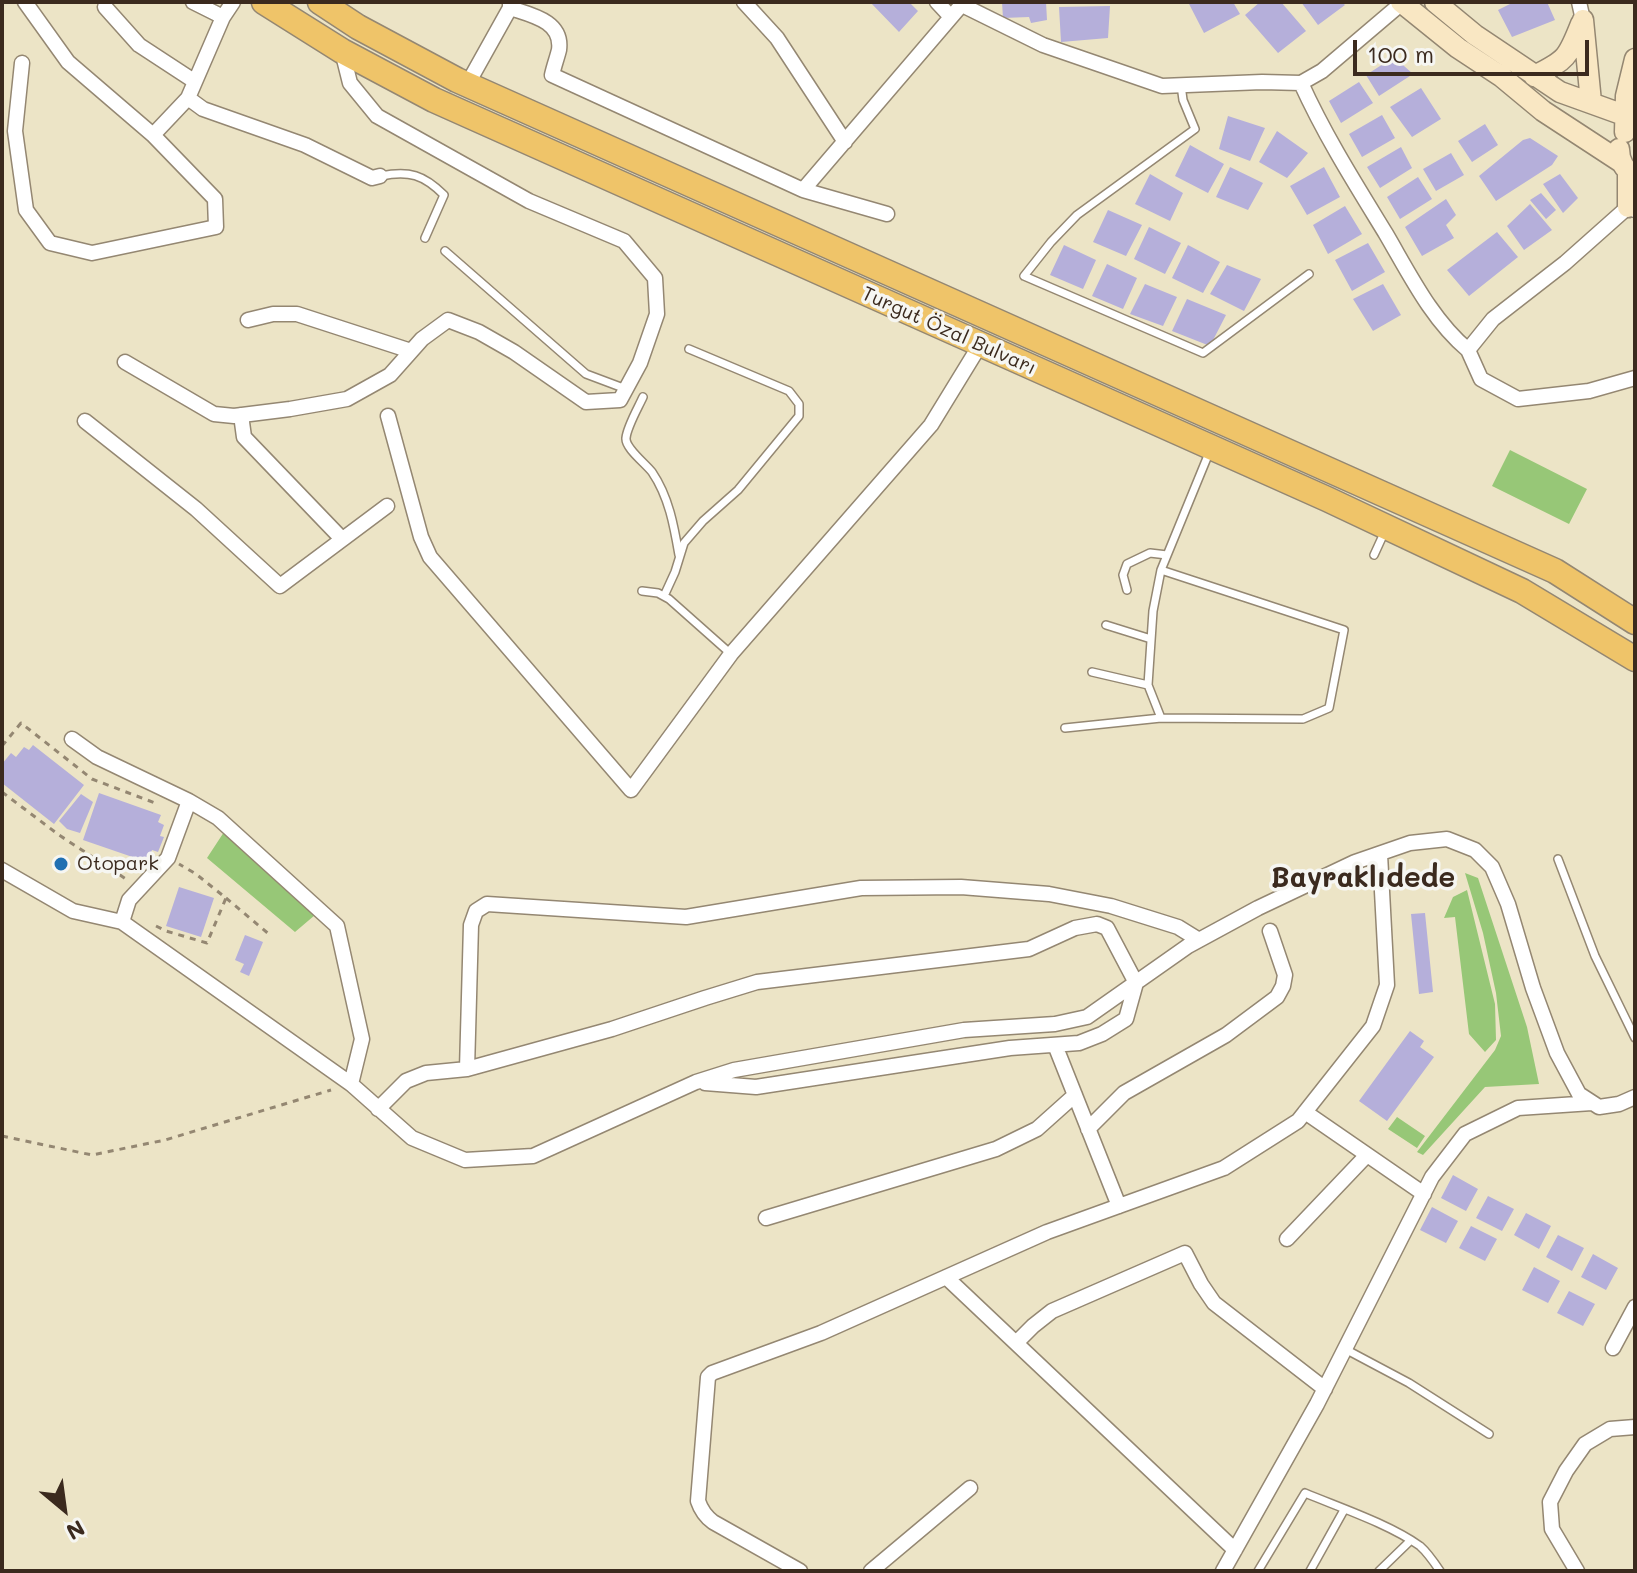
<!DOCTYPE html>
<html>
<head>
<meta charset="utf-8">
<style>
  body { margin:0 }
  #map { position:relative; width:1637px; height:1573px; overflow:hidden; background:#ece4c6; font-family:Mali,sans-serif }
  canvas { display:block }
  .frame { position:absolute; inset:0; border:4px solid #3b2a1e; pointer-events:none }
  .north { position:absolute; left:24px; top:1469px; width:80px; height:80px; -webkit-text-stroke:6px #f6f6f2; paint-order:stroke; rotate:151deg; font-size:22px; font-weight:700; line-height:32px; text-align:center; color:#3b2a1e }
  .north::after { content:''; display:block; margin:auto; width:28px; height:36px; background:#3b2a1e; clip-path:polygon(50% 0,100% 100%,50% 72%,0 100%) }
  .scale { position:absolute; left:1353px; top:40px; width:236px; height:36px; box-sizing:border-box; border:4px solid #3b2a1e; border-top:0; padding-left:10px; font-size:24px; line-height:28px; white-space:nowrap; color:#3b2a1e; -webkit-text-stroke:6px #f6f6f2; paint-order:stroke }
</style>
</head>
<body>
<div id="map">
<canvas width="1637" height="1573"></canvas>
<div class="frame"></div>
<div class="north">N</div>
<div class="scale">100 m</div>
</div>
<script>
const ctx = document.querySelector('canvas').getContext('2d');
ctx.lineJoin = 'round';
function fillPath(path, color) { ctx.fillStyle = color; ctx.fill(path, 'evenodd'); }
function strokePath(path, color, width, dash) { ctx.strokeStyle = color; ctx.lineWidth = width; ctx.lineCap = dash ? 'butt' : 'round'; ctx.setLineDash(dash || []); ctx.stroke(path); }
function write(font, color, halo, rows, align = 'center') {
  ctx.font = font + ' Mali,sans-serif'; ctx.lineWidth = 7; ctx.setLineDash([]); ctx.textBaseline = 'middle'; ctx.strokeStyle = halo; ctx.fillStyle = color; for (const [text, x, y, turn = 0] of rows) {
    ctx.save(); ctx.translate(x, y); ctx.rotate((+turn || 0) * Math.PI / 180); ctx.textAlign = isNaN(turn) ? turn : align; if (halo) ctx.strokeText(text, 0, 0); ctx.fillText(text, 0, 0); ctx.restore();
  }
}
fillPath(new Path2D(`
  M1510 450 1587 489 1569 524 1492 486Z
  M224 832 315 915 295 932 207 858Z
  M1465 873 1478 878 1527 1027 1539 1084 1485 1087 1423 1155 1417 1152 1495 1050 1501 1036 1496 993 1483 933Z
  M1467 890 1495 1004 1496 1040 1485 1052 1469 1034 1455 917 1444 918 1453 897Z
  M1397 1117 1425 1136 1417 1148 1388 1129Z`), '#97c777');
fillPath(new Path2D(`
  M870 2H909L918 11 899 32Z
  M1002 2H1046L1047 20 1031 23 1029 17 1003 18Z
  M1188 2H1233L1240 14 1204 33Z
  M1260 2H1281L1306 31 1278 53 1245 15Z
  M1301 2H1342L1345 5 1318 25Z
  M1514 2H1547L1555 20 1512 37 1498 10Z
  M1110 6 1108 38 1061 42 1059 7Z
  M1394 57 1413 74 1379 96 1366 75Z
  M1359 82 1373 103 1341 123 1329 101Z
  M1421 88 1441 119 1412 137 1390 107Z
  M1382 115 1395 138 1362 157 1349 134Z
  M1228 116 1265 128 1250 161 1219 149Z
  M1485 124 1498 145 1472 162 1458 141Z
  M1277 131 1308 153 1287 178 1259 162Z
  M1530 138 1558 156 1552 165 1496 201 1479 176 1523 140Z
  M1190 145 1224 164 1208 193 1175 176Z
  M1401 147 1412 168 1380 188 1367 167Z
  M1451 153 1464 175 1436 191 1423 169Z
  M1230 167 1263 183 1248 210 1216 197Z
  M1324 167 1340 197 1307 215 1290 186Z
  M1150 174 1183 193 1170 221 1135 204Z
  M1560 174 1578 198 1563 213 1543 184Z
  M1418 177 1432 199 1400 219 1387 197Z
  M1541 193 1556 210 1546 219 1530 200Z
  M1446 199 1456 215 1446 225 1454 238 1422 256 1405 227Z
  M1530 204 1552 230 1524 250 1507 226Z
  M1345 206 1362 234 1328 254 1313 225Z
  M1108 210 1142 225 1126 256 1093 242Z
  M1149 227 1181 243 1165 274 1134 259Z
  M1497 232 1518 257 1469 296 1447 270Z
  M1368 243 1385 272 1352 291 1335 260Z
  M1064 245 1096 260 1083 289 1050 275Z
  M1188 245 1220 262 1203 293 1172 278Z
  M1107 264 1137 278 1123 309 1092 296Z
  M1227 265 1261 279 1244 311 1210 294Z
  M1145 284 1177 297 1163 326 1130 314Z
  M1383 284 1401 315 1373 331 1353 299Z
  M1187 299 1226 315 1210 346 1172 331Z
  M33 745 84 785 54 824 2 783V764L11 753 16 757 24 747 29 750Z
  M99 793 161 815 158 822 164 825 160 836 164 837 158 852 152 850 147 862 83 840Z
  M81 794 93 802 80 833 67 829 59 821Z
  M179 887 214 898 201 937 166 926Z
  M1425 913 1433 992 1419 994 1411 914Z
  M245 935 263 942 249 976 240 972 244 964 235 960Z
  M1410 1031 1424 1041 1420 1047 1434 1057 1387 1121 1359 1101Z
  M1453 1175 1478 1189 1466 1211 1441 1198Z
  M1488 1196 1514 1209 1502 1231 1476 1218Z
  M1432 1207 1458 1221 1446 1243 1420 1230Z
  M1526 1213 1551 1226 1539 1249 1514 1235Z
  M1471 1226 1497 1239 1485 1261 1459 1248Z
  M1558 1235 1584 1248 1572 1271 1546 1257Z
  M1593 1254 1618 1268 1606 1290 1581 1277Z
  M1534 1267 1560 1281 1548 1303 1522 1290Z
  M1569 1291 1595 1304 1583 1326 1557 1313Z`), '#b5afda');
const service = new Path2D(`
  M1181 85 1183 100 1195 129 1077 215 1051 242 1024 276 1203 353 1309 274
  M381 176C409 170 424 175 444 195L425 238
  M445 251 586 374 626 389
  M643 397C638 408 627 427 626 438 625 448 645 463 652 472 669 497 674 526 679 555
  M1374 555 1385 531
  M1127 590 1123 575 1127 564 1150 553 1167 555
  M642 591 658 593 669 599 731 654
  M664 596 675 572 684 543 703 521 738 490 799 416V404L789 391 689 349
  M1106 625 1151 639
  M1092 672 1148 685
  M1161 718 1148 685 1153 611 1161 570 1209 453
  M1065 728 1161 718 1303 719 1329 708 1344 630 1161 570
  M1558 859 1595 956 1635 1038
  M1345 1349 1409 1383 1489 1434
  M1258 1571 1305 1493C1341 1508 1389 1524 1420 1546 1428 1553 1434 1562 1440 1571
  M1310 1571 1344 1510
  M1379 1571 1410 1541`);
const minor = new Path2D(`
  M25 2 68 62 153 135
  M193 2 223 17
  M744 2 777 38 845 142
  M937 2 951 17
  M1579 2 1583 20
  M962 5 1043 45 1162 86 1262 82 1301 83 1322 71 1402 3
  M105 7 139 45 194 81
  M510 8C531 15 563 21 559 50 557 58 554 66 552 75L803 190 887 214
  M22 63 15 131 26 210 50 243 92 253 216 227 215 199 153 135 188 98 223 17 233 2
  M1301 83C1325 136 1356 185 1386 234 1410 275 1432 320 1468 350
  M467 85 510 8V2
  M188 98 203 109 305 145 372 178 380 176
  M803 190 964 2
  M1635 210 1628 207 1565 263 1493 319 1468 350 1481 379 1518 399 1589 391 1635 378
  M248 320 273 314H297L411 351
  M125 362 214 414 234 416 290 409 347 399 390 375 422 339 448 320 479 332 514 352 586 402 620 400 640 363 657 314 655 278 624 241 529 201 377 116 350 83 342 51
  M241 415 244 437 342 539
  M388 416 421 537 430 557 631 790 731 654 931 425 980 345
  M85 421 196 509 280 586 387 506
  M72 739 97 757 189 801 218 818 337 926 362 1039 351 1084
  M2 870 73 911 122 922 351 1084 412 1138 465 1160 533 1156 696 1082 734 1070 964 1030 1055 1024 1087 1017 1188 946 1258 908 1355 862 1410 843 1447 839 1475 850 1492 867 1508 904 1533 988 1557 1053 1579 1094 1599 1107 1619 1104 1635 1097
  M122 922 129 900 168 858 189 801
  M1055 1045 1119 1206
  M467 1069 471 925 476 911 487 904 686 917 861 888 961 887 1049 894 1111 906 1178 927 1199 940
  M378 1109 406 1081 426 1073 467 1069 612 1029 705 998 757 982 1029 949 1075 928 1097 924 1107 928 1136 983 1126 1019 1102 1034 1079 1043 1010 1048 756 1087 705 1083
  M1305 1112 1424 1194
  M1088 1129 1124 1093 1226 1035 1277 997 1283 986 1285 975 1270 931
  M766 1218 996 1149 1037 1129 1075 1095
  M1287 1239 1367 1155
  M946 1277 1235 1550
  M1016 1343 1033 1326 1052 1311 1185 1253 1201 1284 1214 1303 1325 1389
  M1613 1348 1635 1307
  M800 1571 713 1522C705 1516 701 1510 698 1501L708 1377 712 1373 821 1333 1047 1232 1224 1168 1298 1121 1373 1026 1387 985 1380 854
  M871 1571 970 1488
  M1223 1571 1317 1404 1432 1177 1465 1134 1518 1108 1592 1103
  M1577 1571 1552 1529 1550 1502 1566 1471 1585 1444 1610 1429 1635 1427`);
const secondary = new Path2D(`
  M1401 2 1458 48 1502 77 1543 111 1621 162
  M1435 2 1475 35 1560 92 1635 119
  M1583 20 1591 102
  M1534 76C1567 60 1568 57 1581 24
  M1625 132 1626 96 1635 59
  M1619 149C1619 162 1625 170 1635 177
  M1628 207V172`);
const trunk = new Path2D(`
  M264 2 342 51 434 100 1327 499 1522 591 1635 659
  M320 2 358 27 457 80 1555 571 1635 622`);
strokePath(service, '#948772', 10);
strokePath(minor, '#948772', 17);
strokePath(secondary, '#948772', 23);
strokePath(trunk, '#948772', 27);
strokePath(new Path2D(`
  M2 746 21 723 92 779 155 803
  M2 792 59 835 129 881
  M226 898 270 935
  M156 926 166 931 207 943 226 898 196 874 179 864
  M2 1136 92 1155 165 1140 331 1090`), '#948772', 3, [6, 6]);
strokePath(service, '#fff', 7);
strokePath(minor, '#fff', 14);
strokePath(secondary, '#f9e7c3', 20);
strokePath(trunk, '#efc469', 24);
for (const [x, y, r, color] of [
  [61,864,8,"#1f6fb2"]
]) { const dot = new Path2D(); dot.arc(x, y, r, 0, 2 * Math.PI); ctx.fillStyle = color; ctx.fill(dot); strokePath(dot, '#f6f6f2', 3); }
write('20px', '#3b2a1e', '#f6f6f2', [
  ["Turgut Özal Bulvarı",949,331,24]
]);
write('20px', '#3b2a1e', '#f6f6f2', [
  ["Otopark",77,864]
], 'left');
write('bold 28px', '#3b2a1e', '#f6f6f2', [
  ["Bayraklıdede",1363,878]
]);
</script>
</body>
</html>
